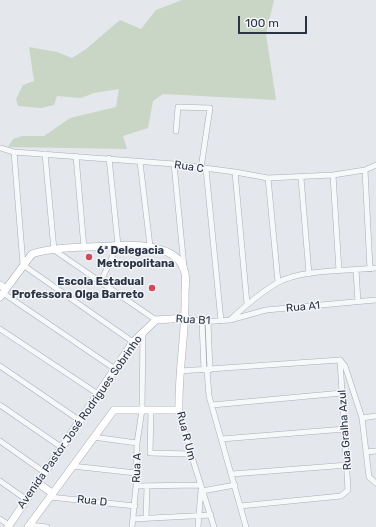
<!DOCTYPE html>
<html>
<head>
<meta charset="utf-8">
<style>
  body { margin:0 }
  #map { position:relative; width:376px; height:527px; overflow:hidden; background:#e4e7ec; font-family:Rubik,sans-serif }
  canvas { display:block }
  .scale { position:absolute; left:238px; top:16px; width:69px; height:18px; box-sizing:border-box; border:2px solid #2b3445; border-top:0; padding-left:5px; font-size:12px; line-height:14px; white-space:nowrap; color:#2b3445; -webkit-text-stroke:3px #f4f6f9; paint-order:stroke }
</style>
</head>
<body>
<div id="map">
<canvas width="376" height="527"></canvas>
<div class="scale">100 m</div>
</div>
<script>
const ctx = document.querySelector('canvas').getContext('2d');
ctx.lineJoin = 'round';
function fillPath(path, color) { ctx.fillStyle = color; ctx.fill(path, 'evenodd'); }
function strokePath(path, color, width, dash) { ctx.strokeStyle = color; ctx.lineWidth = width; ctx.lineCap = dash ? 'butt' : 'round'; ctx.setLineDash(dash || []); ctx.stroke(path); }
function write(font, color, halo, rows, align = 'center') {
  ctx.font = font + ' Rubik,sans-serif'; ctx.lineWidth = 3; ctx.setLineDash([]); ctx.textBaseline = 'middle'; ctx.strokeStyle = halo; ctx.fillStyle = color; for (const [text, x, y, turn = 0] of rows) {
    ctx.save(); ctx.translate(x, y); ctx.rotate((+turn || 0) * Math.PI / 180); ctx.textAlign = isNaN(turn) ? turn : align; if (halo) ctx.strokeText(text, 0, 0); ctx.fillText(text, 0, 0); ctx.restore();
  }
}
fillPath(new Path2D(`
  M182 0H274L266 34 276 100 163 94 153 101 148 128 123 136 127 149 8 147 13 139 22 136H44L70 118 116 107 119 89 94 93 81 98 57 96 54 105 41 108 18 106 16 99 23 85 34 81 29 47 57 52 72 58 86 49 120 20 141 29 156 10Z`), '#c9d6c5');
const street = new Path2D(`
  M176 131 178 107 210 108 201 168
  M0 148 14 152 174 164 235 172 268 178 333 175 365 170 376 165
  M14 152 23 265 133 342
  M45 154 54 250 156 320
  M76 156 84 248
  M140 162 150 246
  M174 164 184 267
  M206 169 221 321
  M365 170 370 269
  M235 172 247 304
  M333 175 339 271
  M268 178 278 282
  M301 178 309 274
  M356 270 358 302
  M100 283 118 245 109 158
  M3 293 115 369
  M186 318 202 322 230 320 266 310 376 300
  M231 319C245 306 260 293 277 283 301 269 348 271 376 268
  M202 322 204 370
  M208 322 210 370
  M0 329 98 394
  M340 360 345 366 362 418 369 477 376 483
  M0 366 79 420
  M207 370 209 396 246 527
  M180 371 340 360
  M0 405 61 447
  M212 405 342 393
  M151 410 150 453 191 454
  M179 410 191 454 214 527
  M362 418 376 416
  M93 437 137 443
  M221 439 345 429
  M0 441 44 472
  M366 452 376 451
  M72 466 136 473
  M232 474 348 465
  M0 481 27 500
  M136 486 200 485
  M202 491 235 485
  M50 497 135 506
  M240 506 341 496 348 490 340 360
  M146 518 147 486
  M0 519 9 525
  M133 519 211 515
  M29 525 47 527
  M132 527 136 486 137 443 142 410 143 331
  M198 527 201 490`);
const secondary = new Path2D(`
  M0 285 6 289 0 297
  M6 289 32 254C52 247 89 247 111 246 132 244 177 244 184 270 187 276 185 287 185 294 186 333 178 371 179 410H114L28 527
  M38 483 52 493
  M8 527 133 342 156 320 186 318`);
strokePath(street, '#a9aeb7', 6);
strokePath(secondary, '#a9aeb7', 8);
strokePath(street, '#f7f8fa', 5);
strokePath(secondary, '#fff', 7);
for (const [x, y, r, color] of [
  [89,257,4,"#d1495b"],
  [152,288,4,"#d1495b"]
]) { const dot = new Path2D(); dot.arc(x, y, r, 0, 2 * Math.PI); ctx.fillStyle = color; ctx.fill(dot); strokePath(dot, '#f4f6f9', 1.5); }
write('11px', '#2b3445', '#f4f6f9', [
  ["Rua C",189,167,8],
  ["Rua A1",303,307,-5],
  ["Rua B1",193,320,3],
  ["Avenida Pastor José Rodrigues Sobrinho",80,422,-55],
  ["Rua Gralha Azul",345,430,-94],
  ["Rua R Um",186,436,76],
  ["Rua A",137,468,-88],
  ["Rua D",92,501,6]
]);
write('bold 11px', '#2b3445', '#f4f6f9', [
  ["6ª Delegacia",97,251],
  ["Metropolitana",97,264],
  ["Escola Estadual",144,282,"right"],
  ["Professora Olga Barreto",144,295,"right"]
], 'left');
</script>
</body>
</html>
